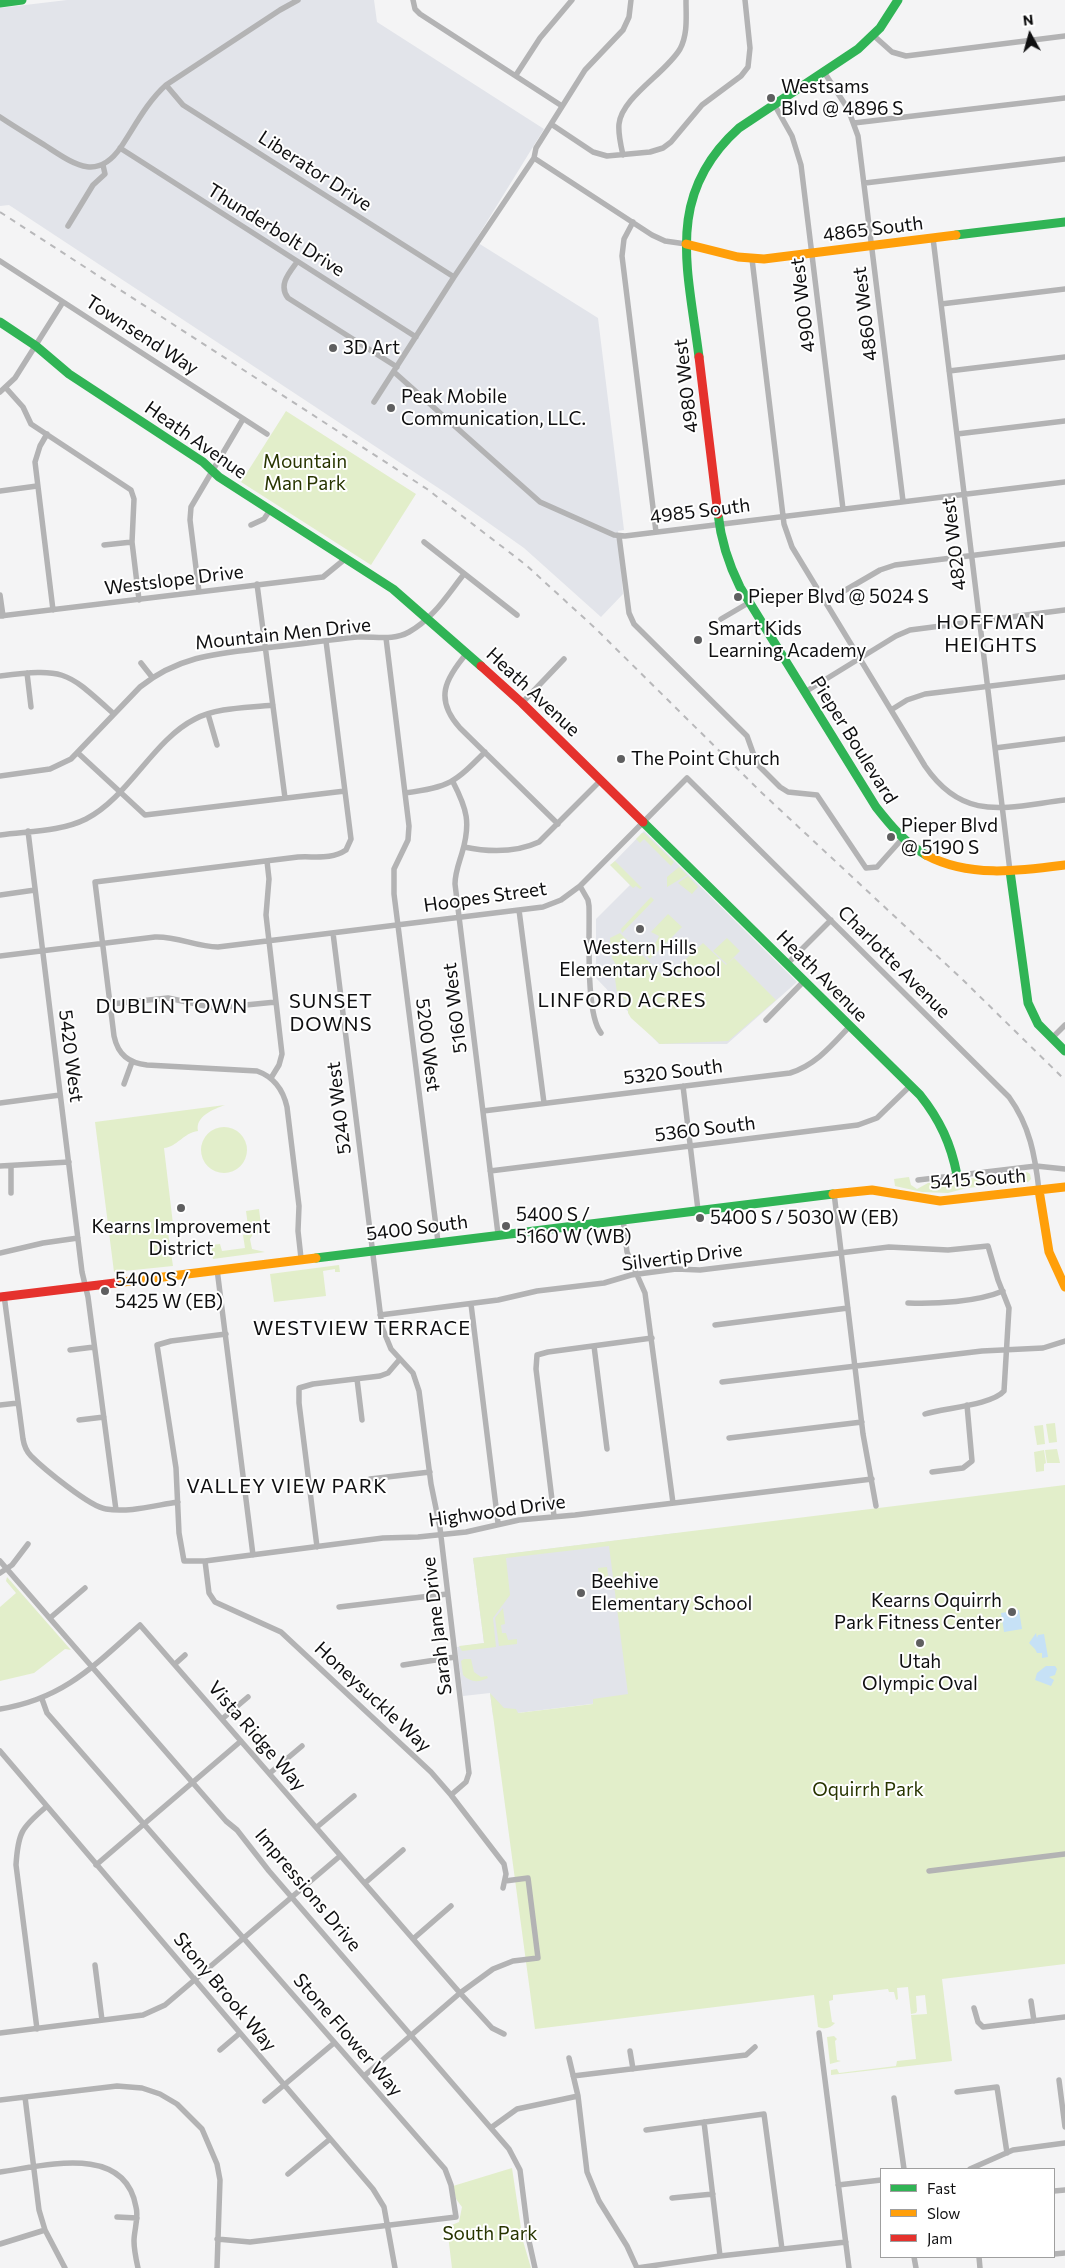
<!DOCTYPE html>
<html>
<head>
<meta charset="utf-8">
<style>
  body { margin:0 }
  #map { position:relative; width:1065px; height:2268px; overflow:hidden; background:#f4f4f5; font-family:Commissioner,sans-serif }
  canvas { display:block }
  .legend { position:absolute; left:880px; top:2168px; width:175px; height:90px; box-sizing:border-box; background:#fff; border:1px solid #9f9f9f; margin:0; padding:6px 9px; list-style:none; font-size:15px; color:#0f0f10 }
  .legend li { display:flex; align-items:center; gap:10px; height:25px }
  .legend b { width:25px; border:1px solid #9f9f9f }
  .north { position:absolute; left:1005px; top:10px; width:50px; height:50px; -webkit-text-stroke:4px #fff; paint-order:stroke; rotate:353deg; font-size:14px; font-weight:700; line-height:20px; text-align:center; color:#0f0f10 }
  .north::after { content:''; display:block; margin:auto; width:18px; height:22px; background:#0f0f10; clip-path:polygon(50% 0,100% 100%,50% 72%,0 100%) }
</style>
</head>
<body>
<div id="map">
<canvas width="1065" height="2268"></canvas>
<ul class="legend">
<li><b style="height:6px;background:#30b455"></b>Fast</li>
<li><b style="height:6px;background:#ff9f0a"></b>Slow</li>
<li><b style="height:6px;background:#e5322d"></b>Jam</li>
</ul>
<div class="north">N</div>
</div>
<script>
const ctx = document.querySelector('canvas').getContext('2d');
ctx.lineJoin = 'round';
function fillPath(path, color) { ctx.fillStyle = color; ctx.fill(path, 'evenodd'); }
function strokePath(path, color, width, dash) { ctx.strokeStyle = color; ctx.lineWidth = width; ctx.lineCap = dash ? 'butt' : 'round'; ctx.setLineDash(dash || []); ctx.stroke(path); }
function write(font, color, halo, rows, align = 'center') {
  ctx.font = font + ' Commissioner,sans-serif'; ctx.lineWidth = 4; ctx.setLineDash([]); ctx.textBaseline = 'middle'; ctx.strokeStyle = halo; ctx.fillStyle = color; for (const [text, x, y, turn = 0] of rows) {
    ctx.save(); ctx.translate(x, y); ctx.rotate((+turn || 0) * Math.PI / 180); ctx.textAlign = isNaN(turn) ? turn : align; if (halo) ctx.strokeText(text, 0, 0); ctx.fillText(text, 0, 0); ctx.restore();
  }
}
fillPath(new Path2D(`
  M67 0H374L377 22 544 129 475 241 598 318 624 530 618 531 623 594 601 617 524 548 449 495 9 205 0 206V8Z
  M644 831 797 982 727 1044H659L596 978V919L630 885 611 865Z
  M677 1533 698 1691 493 1716 490 1693 463 1696 457 1647 484 1643 473 1558Z`), '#e2e4ea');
fillPath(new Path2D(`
  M286 411 416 494 371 565 241 482Z
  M642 833H644L674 862 671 866 644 839 640 843 636 839Z
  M615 861 642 888 640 889 636 886 633 888 610 865Z
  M679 867 687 875 667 887V877Z
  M688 876 698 887 692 894 678 883Z
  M651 897 654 900 622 933 621 929Z
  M668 914 682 927 650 959 644 953C651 952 657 941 659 936L651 932Z
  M620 933 664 977 668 976 703 943 726 965 734 958 776 1000 728 1041 660 1044 631 1018 628 1013V1002L617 993 614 971 618 968 612 958 610 938Z
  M727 938 740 951 727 964 713 951Z
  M225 1105C214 1109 195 1116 198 1131 183 1133 177 1147 164 1148L173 1224 167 1226 173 1266 114 1272 95 1122Z
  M201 1150a23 23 0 1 1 46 0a23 23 0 1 1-46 0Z
  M1027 1172 1030 1174 1031 1179 1028 1182 967 1188 948 1193 922 1192 895 1186 894 1179 909 1177 911 1185 917 1189 928 1183Z
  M259 1209 262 1233 253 1234 250 1239 252 1249 265 1252 213 1259 211 1245 220 1244 222 1251 245 1248 243 1235 249 1233 246 1211Z
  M339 1265 340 1272H335V1269L323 1271 326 1296 274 1302 270 1274Z
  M1055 1423 1057 1442 1049 1443 1046 1424Z
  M1043 1425 1045 1444 1037 1445 1034 1426Z
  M1057 1449 1060 1463H1047L1045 1450Z
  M1044 1450 1046 1463 1044 1464V1471L1036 1472 1034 1452Z
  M1065 1485V1964L942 1979 952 2061 831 2075V2070L837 2069 839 2073 896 2066 897 2061 916 2059 911 2015 927 2014 925 1995 916 1996 917 2011 916 2013 911 2014 908 1987 897 1988 898 1999 896 2000 894 1992H889L888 1989 833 1995V2000L829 2001 832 2022 835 2023C831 2028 824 2030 818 2027L814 1995 535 2029 490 1693 504 1708 516 1709 518 1713 593 1704V1699L628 1694 609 1546 506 1558 510 1595 493 1618 496 1647 462 1651 459 1646 484 1643 473 1558Z
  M607 1567 609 1584 600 1585 598 1568Z
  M7 1577 71 1650 65 1649 34 1673 0 1681V1607L16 1593 6 1581Z
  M503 1608 505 1624 501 1625 502 1633H506L508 1640 517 1639V1644L499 1646 495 1618Z
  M464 1659H471L474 1672 481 1677 487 1676 488 1678C478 1683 470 1682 463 1675L461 1661Z
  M834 2036 837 2039 835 2041 837 2060 841 2061 830 2064 827 2037Z
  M512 2168 523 2241 531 2268H452L447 2227 459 2222 462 2207 456 2199 453 2186Z`), '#e2eeca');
fillPath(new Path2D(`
  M1019 1610 1022 1629 1004 1632 1001 1613Z
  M1036 1633 1037 1638 1038 1635 1044 1634 1048 1657 1042 1658V1653H1037L1035 1649 1029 1643Z
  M1046 1666H1055L1057 1669 1055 1675 1049 1677 1054 1680 1051 1686 1035 1680 1037 1673Z`), '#c6e1f6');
strokePath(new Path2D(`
  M413 0 415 9 420 14 562 106
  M873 35 892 52 906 56 1065 36
  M824 72 848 109 858 136 903 501
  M516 75 540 38 572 0
  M166 85 183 105 454 277
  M774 104 792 136 801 165 843 509
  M0 117C15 127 30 136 46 146 74 164 97 182 121 147 135 126 147 102 166 85L280 10 298 0
  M854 123 1065 98
  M551 124 593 152 607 156 650 152 663 148 671 142 702 105 741 76 748 67 750 48 745 0
  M120 148 416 337
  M623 155C621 146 618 134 619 124 622 97 666 73 680 49 688 34 686 17 686 0
  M534 158 652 235 665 241 686 244
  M865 183 1065 159
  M633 222 624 239 622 256 656 532
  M68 226 93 185 105 174 103 165
  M933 238 1010 871
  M752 259 784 524 792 547 925 766C964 823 1006 807 1065 800
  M0 261 267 434
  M297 262C289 273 278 285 288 298L397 367
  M941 304 1065 289
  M949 371 1065 357
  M394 372 540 502 614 535 625 536 1065 482
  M6 388 23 407 31 424 131 490 134 499 132 542 139 600
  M0 392 15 378 63 302
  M374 402 454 277 534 158 536 148 585 70 623 30 629 17 631 0
  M47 434 40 446 35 462 53 610
  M957 434 1065 421
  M0 491 37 486
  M251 525 264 519 270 510
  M619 536 629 613 634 624 747 736 757 764 780 787 788 792 817 795 866 868 877 867 902 839
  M424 542 517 615
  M104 545 132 542
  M257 584 285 798
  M199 592 190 520 191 507 243 419
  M0 595 3 616
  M825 602 880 570 895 565 1065 544
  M0 616 323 577 345 559
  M721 619 750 602
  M386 638 409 826 408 840 394 869V894L438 1242
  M467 653C445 679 434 699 460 728L558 824
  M141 663 152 677
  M27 673 31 707
  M0 676C66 668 66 671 114 714
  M805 692 896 636 910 630 1065 610
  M522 703 564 659
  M891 710 907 700 925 694 1065 677
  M208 714 217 745
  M995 748 1065 739
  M78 753 145 815 345 791
  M0 776 50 769 71 759 140 687C181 654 223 653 273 647 301 644 329 640 357 637 375 636 393 641 409 632 433 619 448 594 464 574
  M453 782C467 809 471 823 462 853 459 863 455 873 455 884L498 1234
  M405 793C450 787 454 783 485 752
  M28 831 82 1272 88 1297 116 1510
  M0 835C28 831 60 832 86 819 129 797 153 740 195 719 218 707 248 708 273 705
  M464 847C488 852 515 853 539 842L601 780
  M267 861 269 879 266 915 282 1054 279 1065 271 1078
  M580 886 588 900 589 906C590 934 585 1013 601 1033
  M0 895 35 890
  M519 910 544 1103
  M333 933 382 1327 391 1349 413 1373 419 1391 431 1484 440 1528 469 1773 466 1782 451 1795
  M0 956 155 937C177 936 196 947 218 947L543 907 561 900 580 886 687 778 1009 1097C1030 1126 1035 1156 1039 1190
  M787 964 831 920
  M111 1004 168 998 215 1008 276 1002
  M766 1020 804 981
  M1052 1038 1065 1025
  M124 1084 132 1062
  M683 1086 698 1210
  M0 1103 60 1095
  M483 1111 790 1073C816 1065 832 1045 850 1026
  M0 1166 69 1162
  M11 1166V1193
  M490 1171 858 1125 877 1118 910 1086
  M918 1180 1036 1166 1065 1169
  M834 1193 863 1434 876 1506
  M623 1219 627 1252 645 1293 673 1503
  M0 1253 43 1243 78 1238
  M301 1258 298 1231 299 1206 287 1107C283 1089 274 1077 257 1071L147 1065C129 1063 118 1055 114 1036L95 882 298 857C315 856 331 860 346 850L351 839 326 641
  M217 1269 253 1555
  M4 1295 23 1439C24 1445 26 1451 31 1456 43 1468 90 1507 106 1509 129 1513 156 1505 178 1502
  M908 1303C936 1304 977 1302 1003 1291
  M471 1304 498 1523
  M380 1315 498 1300 537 1291 604 1283 631 1275 676 1269 700 1270 889 1247 948 1250 988 1246 998 1280 1009 1308 1004 1391C992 1405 944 1408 925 1414
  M715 1325 848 1308
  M226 1334 171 1341 157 1345 176 1468 179 1533 184 1561H205L383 1538 418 1537 466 1532 519 1520 575 1515 872 1479
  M594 1346 607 1449
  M70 1350 94 1347
  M357 1379 362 1420
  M722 1382 982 1351 1043 1348 1065 1341
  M0 1405 18 1403
  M79 1420 104 1417
  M729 1438 862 1422
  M932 1472 963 1468 972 1461 967 1405
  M370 1479 430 1472
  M554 1516 536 1369 537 1355 548 1352 652 1338
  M317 1547 299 1403V1388L313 1384 380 1376 388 1373 400 1359
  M0 1561 226 1821 237 1830 269 1871 509 2149 520 2170 529 2241 535 2268
  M205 1561 209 1593 215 1602 281 1632 431 1772 451 1795 504 1864 506 1874 503 1888
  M0 1573 12 1565 28 1544
  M339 1607 447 1594
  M50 1618 85 1588
  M175 1664 185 1655
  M403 1665 455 1657
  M42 1699 47 1713 445 2169 451 2185 456 2217 250 2242 217 2239
  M0 1709C63 1699 94 1666 140 1625L460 1993 492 2028 504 2034
  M222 1719 248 1697
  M0 1751 373 2189 384 2207 395 2268
  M270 1773 302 1746
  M317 1827 354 1796
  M96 1865 241 1741
  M929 1871 1065 1854
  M365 1883 403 1850
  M413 1939 451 1906
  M95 1965 102 2020
  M1031 2001 1034 2021
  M974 2008 978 2022 983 2027 1065 2017
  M37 2029 16 1865C18 1833 21 1828 46 1807
  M0 2033 143 2015 165 2005 340 1856
  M819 2033 849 2268
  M220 2050 240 2033
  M630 2051 633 2069
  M569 2058 578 2096 587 2172 599 2201 627 2246 637 2268
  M364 2076 460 1993 493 1969 513 1961 538 1958 528 1878 505 1881
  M573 2076 746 2055 755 2047
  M1059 2080 1065 2127
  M957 2092 997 2087 1007 2153
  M25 2097 39 2210 45 2230 65 2268
  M894 2098 904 2169
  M0 2100 117 2086 142 2088 160 2094 177 2104 202 2129 217 2164 220 2180 217 2268
  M265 2101 334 2043
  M704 2122 720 2256
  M492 2127 517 2109 578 2096
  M646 2130 764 2114 782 2249
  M970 2169 1013 2150 1065 2143
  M0 2172C44 2166 125 2143 136 2207 139 2218 134 2230 134 2241 134 2250 136 2259 138 2268
  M288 2174 330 2139
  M838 2185 881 2180
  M1054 2191 1065 2190
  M672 2198 713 2194
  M117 2217 137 2218
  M0 2244 45 2230
  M1054 2254 1065 2253
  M914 2257 916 2268
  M979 2257 980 2268
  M637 2268 720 2256 846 2242`), '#b3b3b4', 5.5);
strokePath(new Path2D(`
  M0 3 22 0
  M956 235 1065 222
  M0 322 36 346 69 374 203 462 219 477 393 589 481 666
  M699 357C688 269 664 195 739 128L858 49 880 28 898 0
  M718 514C721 541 728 563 740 587L876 807C891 826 905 843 926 855
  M643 822 920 1095C940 1120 951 1144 957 1175
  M1010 871 1028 1003 1038 1024 1065 1051
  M316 1258 833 1194`), '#30b455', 9);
strokePath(new Path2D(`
  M686 244 738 257 764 259 956 235
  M926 855C969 878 1019 871 1065 865
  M1039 1190 1049 1252 1065 1287
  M833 1194 872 1190 940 1201 1065 1187
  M115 1283 316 1258`), '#ff9f0a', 9);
strokePath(new Path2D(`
  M699 357 718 514
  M481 666 522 703 643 822
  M0 1297 115 1283`), '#e5322d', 9);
strokePath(new Path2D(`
  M0 212 427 489 526 565 595 628 762 793 963 980 1065 1080`), '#b8b8ba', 2, [6, 6]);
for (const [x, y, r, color] of [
  [771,98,5,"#5f5f60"],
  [333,348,5,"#5f5f60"],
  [391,408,5,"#5f5f60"],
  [738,597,5,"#5f5f60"],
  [698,640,5,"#5f5f60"],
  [621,759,5,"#5f5f60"],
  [891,837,5,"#5f5f60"],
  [640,929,5,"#5f5f60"],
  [181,1208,5,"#5f5f60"],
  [700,1218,5,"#5f5f60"],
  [506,1226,5,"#5f5f60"],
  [105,1291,5,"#5f5f60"],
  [581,1593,5,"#5f5f60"],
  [1012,1612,5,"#5f5f60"],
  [920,1643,5,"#5f5f60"]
]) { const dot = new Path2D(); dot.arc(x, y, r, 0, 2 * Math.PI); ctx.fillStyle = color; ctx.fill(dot); strokePath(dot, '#fff', 2); }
write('19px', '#0f0f10', '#fff', [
  ["Westsams",781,87],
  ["Blvd @ 4896 S",781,109],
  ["3D Art",343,348],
  ["Peak Mobile",401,397],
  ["Communication, LLC.",401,419],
  ["Pieper Blvd @ 5024 S",748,597],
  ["Smart Kids",708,629],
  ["Learning Academy",708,651],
  ["The Point Church",631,759],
  ["Pieper Blvd",901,826],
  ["@ 5190 S",901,848],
  ["Western Hills",640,948,"center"],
  ["Elementary School",640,970,"center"],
  ["5400 S /",516,1215],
  ["5160 W (WB)",516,1237],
  ["5400 S / 5030 W (EB)",710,1218],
  ["Kearns Improvement",181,1227,"center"],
  ["District",181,1249,"center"],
  ["5400 S /",115,1280],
  ["5425 W (EB)",115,1302],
  ["Beehive",591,1582],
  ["Elementary School",591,1604],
  ["Kearns Oquirrh",1002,1601,"right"],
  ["Park Fitness Center",1002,1623,"right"],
  ["Utah",920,1662,"center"],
  ["Olympic Oval",920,1684,"center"]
], 'left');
write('19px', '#0f0f10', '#fff', [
  ["Liberator Drive",315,171,33],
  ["4865 South",873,229,-7],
  ["Thunderbolt Drive",276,230,32],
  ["4900 West",803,305,-97],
  ["4860 West",865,314,-97],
  ["Townsend Way",142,335,33],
  ["4980 West",686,386,-97],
  ["Heath Avenue",196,440,35],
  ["4985 South",700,511,-7],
  ["4820 West",954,544,-97],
  ["Westslope Drive",174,580,-7],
  ["Mountain Men Drive",283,634,-6],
  ["Heath Avenue",533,692,43],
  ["Pieper Boulevard",854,740,58],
  ["Hoopes Street",485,897,-8],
  ["Charlotte Avenue",894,962,45],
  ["Heath Avenue",822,976,45],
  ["5160 West",455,1008,-97],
  ["5200 West",428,1045,83],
  ["5420 West",71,1056,83],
  ["5320 South",673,1072,-7],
  ["5240 West",339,1108,-97],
  ["5360 South",705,1129,-7],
  ["5415 South",978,1179,-4],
  ["5400 South",417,1228,-7],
  ["Silvertip Drive",682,1257,-7],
  ["Highwood Drive",497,1511,-8],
  ["Sarah Jane Drive",437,1626,-97],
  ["Honeysuckle Way",373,1697,43],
  ["Vista Ridge Way",257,1736,49],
  ["Impressions Drive",308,1890,50],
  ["Stony Brook Way",225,1992,50],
  ["Stone Flower Way",348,2035,49]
]);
write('19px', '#283500', '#fff', [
  ["Mountain",305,462],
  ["Man Park",305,484],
  ["Oquirrh Park",868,1790],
  ["South Park",490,2234]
]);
ctx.letterSpacing = '1px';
write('20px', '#0f0f10', '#fff', [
  ["HOFFMAN",991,622],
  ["HEIGHTS",991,645],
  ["LINFORD ACRES",622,1000],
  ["SUNSET",331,1001],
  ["DOWNS",331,1024],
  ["DUBLIN TOWN",172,1006],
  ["WESTVIEW TERRACE",362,1328],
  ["VALLEY VIEW PARK",287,1486]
]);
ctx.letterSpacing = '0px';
</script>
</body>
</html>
